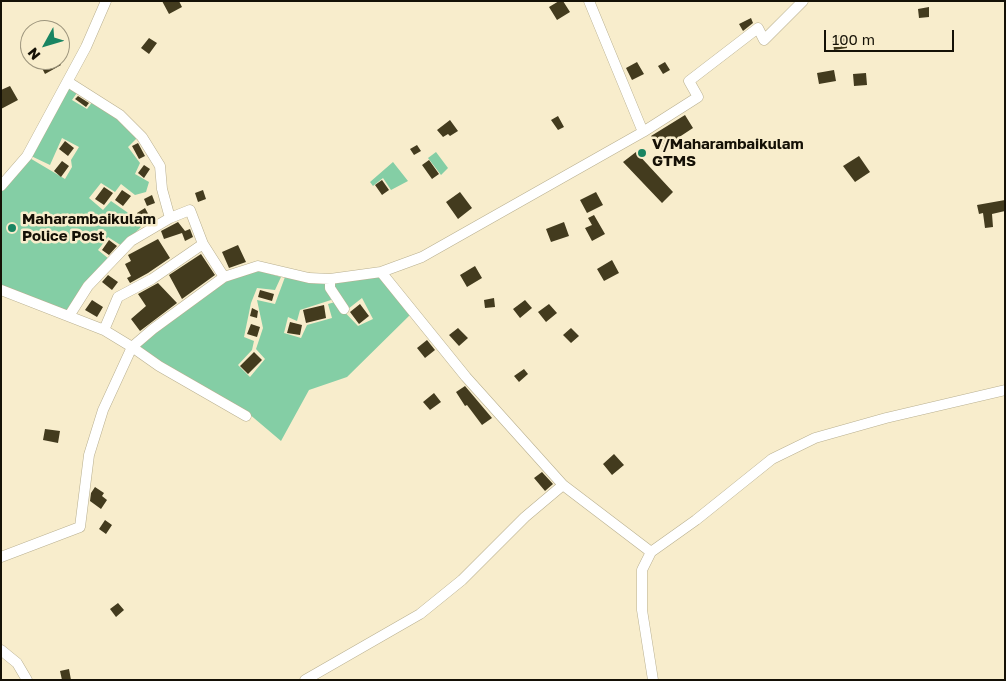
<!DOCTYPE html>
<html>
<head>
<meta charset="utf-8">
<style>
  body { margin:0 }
  #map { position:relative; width:1006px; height:681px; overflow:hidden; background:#f8edcc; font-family:"Golos Text",sans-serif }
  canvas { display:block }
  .frame { position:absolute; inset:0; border:2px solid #151106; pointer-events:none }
  .north { position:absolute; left:20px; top:20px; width:50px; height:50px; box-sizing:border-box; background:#f8edcc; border:1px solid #9d957d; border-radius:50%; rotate:231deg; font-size:14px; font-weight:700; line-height:20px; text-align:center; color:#151106 }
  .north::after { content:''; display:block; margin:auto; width:18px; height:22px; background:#198562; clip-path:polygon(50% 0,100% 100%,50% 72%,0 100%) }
  .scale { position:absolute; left:824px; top:30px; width:130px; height:22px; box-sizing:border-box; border:2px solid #151106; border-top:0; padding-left:6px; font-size:15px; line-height:18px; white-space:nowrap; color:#151106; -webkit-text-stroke:4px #f8edcc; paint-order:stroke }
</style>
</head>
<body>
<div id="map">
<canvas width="1006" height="681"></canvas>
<div class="frame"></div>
<div class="north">N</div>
<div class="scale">100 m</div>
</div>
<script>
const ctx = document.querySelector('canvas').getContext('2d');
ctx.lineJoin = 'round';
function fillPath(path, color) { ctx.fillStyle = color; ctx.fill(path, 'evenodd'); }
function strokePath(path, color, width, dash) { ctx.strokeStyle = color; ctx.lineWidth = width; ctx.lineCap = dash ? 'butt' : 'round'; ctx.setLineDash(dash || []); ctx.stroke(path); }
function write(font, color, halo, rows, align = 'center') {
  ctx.font = font + ' "Golos Text",sans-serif'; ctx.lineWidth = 5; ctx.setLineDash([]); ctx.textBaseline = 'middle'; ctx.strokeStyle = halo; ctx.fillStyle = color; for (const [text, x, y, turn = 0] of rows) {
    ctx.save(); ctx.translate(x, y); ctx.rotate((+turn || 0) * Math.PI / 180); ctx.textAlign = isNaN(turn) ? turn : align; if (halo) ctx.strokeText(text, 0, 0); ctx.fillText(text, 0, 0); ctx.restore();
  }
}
fillPath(new Path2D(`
  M68 84 79 90 72 100 87 109 93 101 118 117 138 137 128 147 140 163 135 174 149 182 146 192 135 195 121 184 115 192 101 183 89 198 103 210 111 201 134 217 141 227 122 246 108 237 98 250 109 259 68 313 1 287V189L28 157 65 179 72 167 71 160 79 147 62 138 50 165 29 155Z
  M436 152 448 168 441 175 428 158Z
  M393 162 408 181 391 190 383 178 373 186 370 182Z
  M257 270 281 277 275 290 257 288 251 303 244 337 254 341 252 350 238 365 250 377 265 359 256 349 263 328 257 300 275 304 285 277 327 280 331 300 300 310 297 321 288 317 284 333 301 338 307 325 332 318 328 304 335 302 358 326 373 319 362 298 348 309 337 296 333 280 378 274 411 314 347 377 309 390 281 441 248 413 159 362 138 346 225 280Z`), '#84cea5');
fillPath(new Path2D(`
  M162 1H179L182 7 169 14Z
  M559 1H563L570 12 557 20 549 7Z
  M929 7V17L919 18 918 9Z
  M751 18 753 23 743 31 739 24Z
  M845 35 847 48 834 50 832 36Z
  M149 38 157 43 149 54 141 48Z
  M38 60H59L61 65 45 74Z
  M637 62 644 74 632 80 626 68Z
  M665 62 670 70 663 74 658 66Z
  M834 70 836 81 819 84 817 73Z
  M866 73 867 85 854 86 853 74Z
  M10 86 18 100 1 109V90Z
  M78 96 89 103 86 107 75 99Z
  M685 115 693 128 661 149 651 136Z
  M558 116 564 127 558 130 551 120Z
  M450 120 458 131 450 136 448 134 443 137 437 130Z
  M65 141 74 148 68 156 59 149Z
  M138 143 145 156 139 159 132 146Z
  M417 145 421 151 414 155 410 149Z
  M636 152 673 192 662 203 623 162Z
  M859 156 870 172 855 182 843 166Z
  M429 160 439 174 432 179 422 165Z
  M62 161 69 166 61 177 54 171Z
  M144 165 150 169 144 178 138 173Z
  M382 180 389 190 382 195 375 185Z
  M104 187 113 193 104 205 95 199Z
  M122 190 131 196 123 206 115 200Z
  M203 190 206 199 198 202 195 193Z
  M460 192 472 208 458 219 446 202Z
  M596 192 603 205 587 213 580 200Z
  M152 195 155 203 147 206 144 199Z
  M1005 200V211L992 214 993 227 985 228 983 213 979 214 977 205Z
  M145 208 152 221 144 225 137 213Z
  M594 215 605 234 592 241 585 228 592 225 588 218Z
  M178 222 185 231 190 229 193 237 185 241 182 233 164 239 161 231Z
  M564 222 569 236 551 242 546 229Z
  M158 239 170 258 148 273 130 283 127 278 131 276 125 264 131 261 128 255Z
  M109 240 117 246 109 255 102 250Z
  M238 245 246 262 229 268 222 252Z
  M201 254 215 275 182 299 169 275Z
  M612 260 619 273 604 281 597 269Z
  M475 266 482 278 467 287 460 275Z
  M108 275 118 282 112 290 102 282Z
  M158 283 177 303 140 331 131 319 146 306 138 294Z
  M260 290 274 294 272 301 258 297Z
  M494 298 495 307 485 308 484 300Z
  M92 300 103 307 97 317 85 310Z
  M525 300 532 308 520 318 513 309Z
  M360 304 369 316 359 324 350 312Z
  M549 304 557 313 546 322 538 312Z
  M324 305 326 318 306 323 303 310Z
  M252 308 258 311 257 318 250 316Z
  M290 322 302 325 300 335 287 333Z
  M251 324 260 327 257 337 247 334Z
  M458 328 468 338 459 346 449 335Z
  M571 328 579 336 571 343 563 335Z
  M427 340 435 350 425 358 417 348Z
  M254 352 262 360 248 374 240 366Z
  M524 369 528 374 519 382 514 376Z
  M465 386 492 418 482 425 467 405 465 406 456 392Z
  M434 393 441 402 430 410 423 402Z
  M45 429 60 431 58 443 43 440Z
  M614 454 624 465 612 475 603 464Z
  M542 472 553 484 545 491 534 478Z
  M95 487 104 493 102 496 107 500 101 509 90 501 91 493Z
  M105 520 112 525 106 534 99 529Z
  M118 603 124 610 116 617 110 609Z
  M69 669 71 680H62L60 671Z`), '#433b1e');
const street = new Path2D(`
  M589 1 643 132
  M68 82 120 115 142 137 160 166 162 189 170 218
  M1 186 27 156 86 47 106 1
  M381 272 466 377 563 485 651 552 696 520 772 459 815 438 886 418 1005 390
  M330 279V288L344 309
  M1 290 104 330 132 347 153 329 224 277 258 266 309 278 330 279 381 272 422 257 643 132 698 97 689 81 758 28 764 40 803 1
  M69 316 88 286 131 241 170 218 190 210 203 244 224 277
  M104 330 118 297 152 279 203 244
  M651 552 642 570V610L653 680
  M1 557 80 527 89 455 103 410 132 347 159 366 246 416
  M1 650 17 663 27 680
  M305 680 420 614 462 580 525 517 563 485`);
strokePath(street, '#b8af8f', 11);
strokePath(street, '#fff', 10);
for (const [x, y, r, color] of [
  [642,153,5,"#198562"],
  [12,228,5,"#198562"]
]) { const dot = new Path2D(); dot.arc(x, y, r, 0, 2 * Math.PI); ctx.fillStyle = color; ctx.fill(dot); strokePath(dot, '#f8edcc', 2); }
write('bold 15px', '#151106', '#f8edcc', [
  ["V/Maharambaikulam",652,144],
  ["GTMS",652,161],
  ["Maharambaikulam",22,219],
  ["Police Post",22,236]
], 'left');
</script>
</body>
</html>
